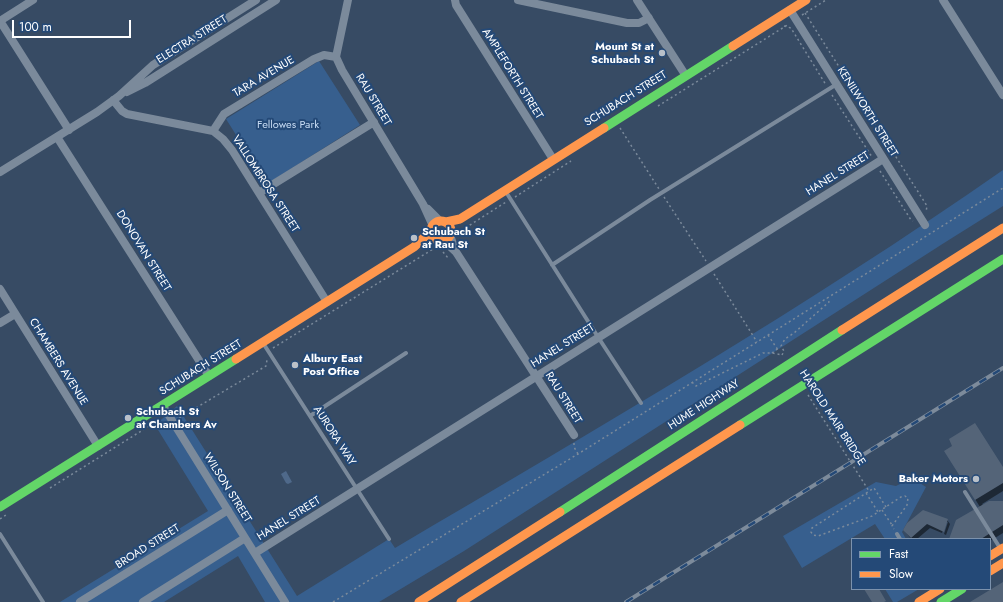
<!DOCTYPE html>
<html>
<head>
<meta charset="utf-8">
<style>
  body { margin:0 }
  #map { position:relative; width:1003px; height:602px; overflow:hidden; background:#374b64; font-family:Jost,sans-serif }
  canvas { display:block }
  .legend { position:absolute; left:851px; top:538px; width:140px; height:52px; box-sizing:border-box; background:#244977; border:1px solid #7c92ad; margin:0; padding:5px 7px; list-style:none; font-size:12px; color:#fff }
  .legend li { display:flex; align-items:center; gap:8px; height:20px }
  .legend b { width:20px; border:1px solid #7c92ad }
  .scale { position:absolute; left:12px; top:20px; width:119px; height:18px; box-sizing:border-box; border:2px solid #fff; border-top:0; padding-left:5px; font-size:12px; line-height:14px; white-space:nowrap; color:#fff; -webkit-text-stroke:3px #244977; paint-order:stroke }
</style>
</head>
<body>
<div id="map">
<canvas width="1003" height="602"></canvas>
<ul class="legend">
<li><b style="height:5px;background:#63d668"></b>Fast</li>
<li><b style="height:5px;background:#ff974d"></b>Slow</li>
</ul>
<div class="scale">100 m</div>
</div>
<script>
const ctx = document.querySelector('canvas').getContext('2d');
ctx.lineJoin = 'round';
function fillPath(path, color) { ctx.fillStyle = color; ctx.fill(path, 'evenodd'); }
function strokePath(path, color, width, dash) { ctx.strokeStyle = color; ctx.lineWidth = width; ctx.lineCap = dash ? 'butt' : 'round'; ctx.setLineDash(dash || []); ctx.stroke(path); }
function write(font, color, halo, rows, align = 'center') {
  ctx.font = font + ' Jost,sans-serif'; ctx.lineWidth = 4; ctx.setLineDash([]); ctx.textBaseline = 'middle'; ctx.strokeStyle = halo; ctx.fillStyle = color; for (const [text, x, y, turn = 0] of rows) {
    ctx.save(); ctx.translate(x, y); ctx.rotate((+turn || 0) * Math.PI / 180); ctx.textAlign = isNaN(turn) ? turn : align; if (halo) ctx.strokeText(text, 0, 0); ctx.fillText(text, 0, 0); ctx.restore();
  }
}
fillPath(new Path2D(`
  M319 61 360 125 267 184 226 119Z
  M1003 170V206L944 243 464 551 379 602H265L238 556 164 602H60L208 511 155 425 177 406 297 596 389 539 395 548C600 427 807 307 1003 170Z
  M912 478 926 487 902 532 906 539H885L875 524 802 568 783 536 876 482 896 486Z
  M885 589H919L897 602H893Z`), '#375f8e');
fillPath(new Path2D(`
  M286 471 292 482 288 484 286 483 281 474Z`), '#4f698a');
fillPath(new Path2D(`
  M949 457 1003 469V491L982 504 983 505 1003 502V533L990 541V539H950L980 507Z
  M947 520 950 524 946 535 944 534 948 522H946L942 533 930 528 917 539H911L904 530 908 524Z`), '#0007');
fillPath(new Path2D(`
  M975 423 1003 467V483L975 500 944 451 952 446 949 439Z
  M989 501H1003V525L981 539H949L956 520Z
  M923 510 948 519 944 532 927 524 911 538 903 530 907 523Z
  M1003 582V602H970Z
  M864 589H879L886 601 884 602H872Z`), '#546478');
strokePath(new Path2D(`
  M805 13 927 206 926 212
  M802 15 826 0
  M784 26 791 28 826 85
  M832 95 872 157
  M658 106 789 24
  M620 128 659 189
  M880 171 911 220 913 221
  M515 197 571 161
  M664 197 706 261
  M458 234 459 232 506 202
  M443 252 448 258
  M714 274 757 342
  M768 335 778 350
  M273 348 438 246
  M772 353 780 347
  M782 355 784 351 781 346 785 339 794 333 829 302 827 298
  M692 382 696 386 763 353H772L782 355
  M808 395 869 491
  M179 418 266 366 267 360
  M574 443V447L578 454
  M50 488 154 423 159 422 165 425
  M866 493 878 512
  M886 507 874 488 812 528 811 532 813 535 818 536 872 516 901 497 905 496 908 498 907 505 892 526 894 529
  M882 510 892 525
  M0 519 6 515
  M333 602 578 454 1003 188`), '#7b8a9b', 1.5, [2, 3]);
strokePath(new Path2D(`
  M506 192 598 337 641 403
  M552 265 650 200 837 84
  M263 343 389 539
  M310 416 406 353
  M965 492 1000 548
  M0 534 43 602
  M897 534 900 539`), '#7b8a9b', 4);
strokePath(new Path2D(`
  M348 0 336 57 342 70 423 204 433 226
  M455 0 456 5 553 159
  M518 0 627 23H639L649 18
  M637 0 686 76
  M943 0 1003 95
  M790 10 925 225
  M0 21 69 130
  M0 21 33 0
  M127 92 145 83 276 0
  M113 100 122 111 127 114 213 131 223 139 232 150 327 302
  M213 131 224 114 314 59 324 55 336 57
  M57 137 209 376
  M0 172 97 112 119 96 153 65 256 0
  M259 193 374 122
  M428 209 440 221
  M450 235 455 250
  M443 240 456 252 574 435
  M0 289 98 446
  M0 323 15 314
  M163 406 285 602
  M255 553 883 159
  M80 602 228 510
  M143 602 245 538`), '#7b8a9b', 8);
strokePath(new Path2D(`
  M604 128 733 46
  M740 425 1003 259
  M0 507 236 359
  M560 512 842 330
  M941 602 962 589`), '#63d668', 9);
strokePath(new Path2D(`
  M733 46 806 0
  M431 231a10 10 0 1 1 20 0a10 10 0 1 1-20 0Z
  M446 222 460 219 604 128
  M842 330 1003 228
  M236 359 414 247 432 230
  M990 556 1003 548
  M990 571 1003 563
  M419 602 560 512
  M461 602 740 425
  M919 602 940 589`), '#ff974d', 9);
const rail = new Path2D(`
  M626 602 1003 368`);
strokePath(rail, '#7d8b9b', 4);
strokePath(rail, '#244977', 2.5, [8]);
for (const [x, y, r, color] of [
  [662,53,4,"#b9c0c9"],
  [414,238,4,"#b9c0c9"],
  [295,365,4,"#b9c0c9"],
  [128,418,4,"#b9c0c9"],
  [976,479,4,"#b9c0c9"]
]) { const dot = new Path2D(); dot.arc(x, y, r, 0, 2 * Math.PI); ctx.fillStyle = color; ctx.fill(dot); strokePath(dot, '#244977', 1.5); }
write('11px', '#fff', '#244977', [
  ["ELECTRA STREET",192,40,-32],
  ["AMPLEFORTH STREET",512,74,58],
  ["TARA AVENUE",264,77,-31],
  ["SCHUBACH STREET",626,99,-32],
  ["RAU STREET",373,100,59],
  ["KENILWORTH STREET",867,112,58],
  ["HANEL STREET",838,174,-32],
  ["VALLOMBROSA STREET",265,184,57],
  ["DONOVAN STREET",143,251,58],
  ["HANEL STREET",563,346,-32],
  ["CHAMBERS AVENUE",58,362,58],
  ["SCHUBACH STREET",201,368,-32],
  ["RAU STREET",563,398,58],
  ["HUME HIGHWAY",704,405,-33],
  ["HAROLD MAIR BRIDGE",832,418,57],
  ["AURORA WAY",334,436,57],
  ["WILSON STREET",227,488,58],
  ["HANEL STREET",289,519,-32],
  ["BROAD STREET",148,547,-32]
]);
write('bold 11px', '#fff', '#244977', [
  ["Mount St at",654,47,"right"],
  ["Schubach St",654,60,"right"],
  ["Schubach St",422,232],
  ["at Rau St",422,245],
  ["Albury East",303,359],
  ["Post Office",303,372],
  ["Schubach St",136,412],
  ["at Chambers Av",136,425],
  ["Baker Motors",968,479,"right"]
], 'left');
write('11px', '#c7dbf3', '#244977', [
  ["Fellowes Park",288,125]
]);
</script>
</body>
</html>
